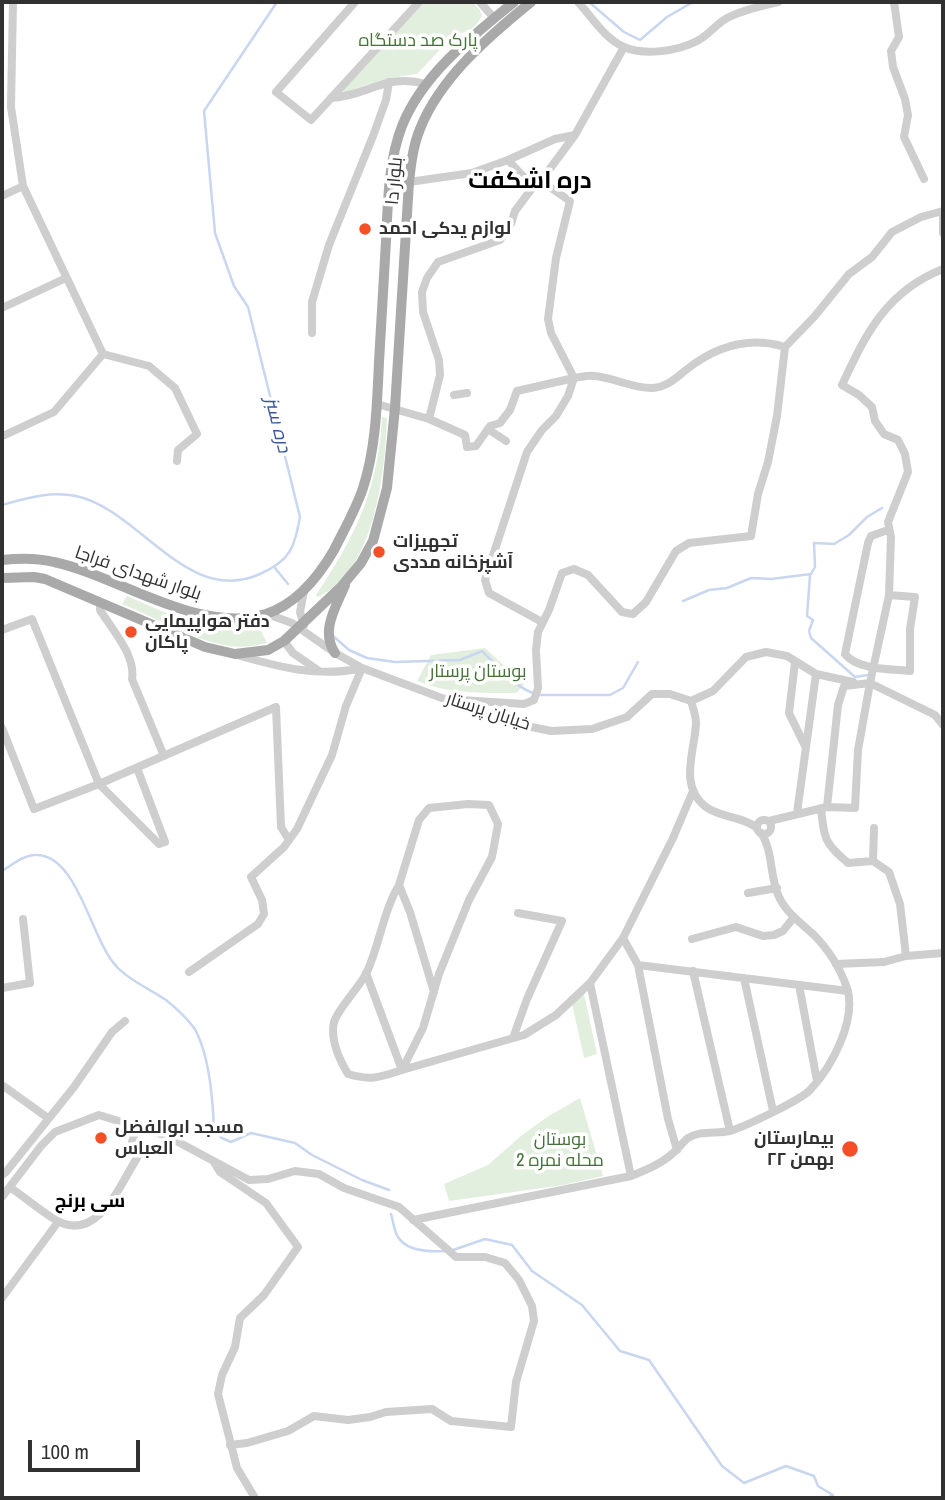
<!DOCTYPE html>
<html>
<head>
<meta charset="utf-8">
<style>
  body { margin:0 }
  #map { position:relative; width:945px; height:1500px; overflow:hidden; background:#fff; font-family:"Archivo Narrow",sans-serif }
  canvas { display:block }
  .frame { position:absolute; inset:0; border:4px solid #313131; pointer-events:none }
  .scale { position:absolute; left:28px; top:1440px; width:112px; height:32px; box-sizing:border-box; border:4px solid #313131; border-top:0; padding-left:9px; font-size:21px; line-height:24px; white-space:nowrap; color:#313131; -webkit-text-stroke:5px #fff; paint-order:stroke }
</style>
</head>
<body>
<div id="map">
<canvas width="945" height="1500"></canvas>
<div class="frame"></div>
<div class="scale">100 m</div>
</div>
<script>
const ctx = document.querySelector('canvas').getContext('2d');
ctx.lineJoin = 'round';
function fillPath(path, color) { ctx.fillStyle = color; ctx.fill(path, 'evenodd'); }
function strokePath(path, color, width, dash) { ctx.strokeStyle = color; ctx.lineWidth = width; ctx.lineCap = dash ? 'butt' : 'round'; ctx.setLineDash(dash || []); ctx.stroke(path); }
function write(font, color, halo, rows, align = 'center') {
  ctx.font = font + ' "Archivo Narrow",Cairo,sans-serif'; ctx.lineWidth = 7; ctx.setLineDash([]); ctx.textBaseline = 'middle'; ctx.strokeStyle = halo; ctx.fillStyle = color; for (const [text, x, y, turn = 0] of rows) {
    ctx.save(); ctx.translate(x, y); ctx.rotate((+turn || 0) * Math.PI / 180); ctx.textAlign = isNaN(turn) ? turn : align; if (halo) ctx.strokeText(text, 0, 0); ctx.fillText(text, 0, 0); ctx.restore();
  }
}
fillPath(new Path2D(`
  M424 2H473L480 10 482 16C475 28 469 33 455 34L417 74C391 77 370 82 346 93L341 90Z
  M382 417 387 418C385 473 375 571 318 597L316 595C356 535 378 490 382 417Z
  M127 596C177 618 204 631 260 629L267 643C254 646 242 648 229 646 196 641 154 617 122 604Z
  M485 648 524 684 517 693C482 693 449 694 417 681L431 655Z
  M584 994 597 1054 584 1058 572 1004Z
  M580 1098 603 1176 563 1185 449 1201 444 1184 488 1165 521 1136 547 1117Z`), '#e2efde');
strokePath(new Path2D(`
  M589 2 624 32 640 40 667 17 693 2
  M2 505C27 498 50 491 76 496 139 509 187 607 260 574 291 560 294 548 300 517L248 307 234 286 215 233 204 111 277 2
  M275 568 288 584
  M810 575 807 616 813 620 809 631 811 638 855 677 868 675
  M683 601 709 590 727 588 751 578 771 579 811 574 815 567 814 543 834 544 849 535 867 517 882 508
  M333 636 349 650 367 658 395 662 460 660 482 651C497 665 513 686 533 693
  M539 695H610L623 688 638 662
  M2 871C12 865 24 855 35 855 78 853 91 941 117 967 130 981 150 989 166 1000 175 1007 190 1021 196 1031 210 1059 213 1099 214 1131L222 1138 231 1142 251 1133 295 1143 312 1155 362 1180 389 1190
  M391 1214C393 1220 394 1231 398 1237 407 1252 431 1252 446 1251
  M453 1250 485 1239 512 1245 532 1271 582 1305 620 1351 649 1360 722 1466 744 1483 786 1466 814 1476 818 1486 833 1495 827 1498`), '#c9d6ef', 2.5);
strokePath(new Path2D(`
  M13 2 11 107 23 186 103 354
  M355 2 276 92 311 120 419 2
  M480 2 494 18
  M578 2C592 17 605 39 624 47 644 56 678 51 697 41 708 36 716 24 727 18 742 10 761 6 778 2
  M894 2 899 37 891 51 893 67 905 99 908 115 904 137 924 179
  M331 98C368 96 384 73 426 84
  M575 135 624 47
  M508 160 555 139 575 135 540 182
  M541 181 570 201 556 258 548 319 551 333 574 378C581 377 589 375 595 376 615 378 634 389 653 388 667 387 676 378 686 370 715 347 749 336 785 347
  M2 196 23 186
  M943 211V233
  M2 308 66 278
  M312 333V302L329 245 373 136 386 100 389 82
  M454 395 467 393
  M377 404 429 419 440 375 439 360 423 312 422 292 427 278 438 262 500 240 511 224 515 211 533 187 508 160 472 173 409 182
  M429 419 465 435 467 447 476 446 490 426 500 423 510 410 517 391 574 378
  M488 429 506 441
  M5 435 54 412 103 354 149 366 175 388 197 434 178 450 177 461
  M888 530 871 536 868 543 845 654C857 670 891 669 910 671V629L915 597 889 595
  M100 602V610C112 629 136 656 132 679L164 756
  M267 614 292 623 335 653 362 668 503 721 551 731 592 729 627 717 652 694H670L691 701C693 708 696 716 696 723 695 751 678 786 706 807 721 818 742 816 757 828
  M542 622 489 593 485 580 527 452 542 430 556 416 568 396 574 378
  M304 625 300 612 304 591
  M2 630 32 619 99 784 159 844 165 842 137 768
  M284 641 293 653 319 671
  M237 655C279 667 319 678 362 668
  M795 662 789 713 805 746
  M445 699 524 704 534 700 538 688 536 650 538 632 549 610 562 573 574 569 588 575 622 612 633 614 646 602 676 551 689 543 751 536 758 494 768 462 777 416 785 347 814 317 849 274 872 257 892 232 921 217 943 211
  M691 701 713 691 746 657 766 652 787 656 816 674 853 682
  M2 728 34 809 99 784 276 707 281 827 289 840
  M827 807 838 705 844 686 870 683 935 715 943 725
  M821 808C824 838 824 843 848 863L873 861
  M797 813 816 674
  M757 827a7 7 0 1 1 14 0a7 7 0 1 1-14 0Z
  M769 821 827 807 855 808 858 750 870 683 889 595 891 537 888 522 908 472 905 454 898 440 884 434 875 421 872 407 859 395 842 385C866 333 887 291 943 269
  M748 893 777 888
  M623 938 638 965 848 991
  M692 939 736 927 763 936 774 935 783 931 794 917
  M906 956 943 953
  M836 964 884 962 906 956 900 904 889 872 873 861 874 828
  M638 965 668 1119 677 1150
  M693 971 730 1131
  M189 972 258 924 264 914 262 900 251 877 284 847 297 829 332 755 346 706 362 668
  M366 973 402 1070C380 1077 371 1081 348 1074 339 1059 330 1040 334 1022 339 1007 359 988 367 972 380 943 383 912 399 885
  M744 978 773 1111
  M590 983 631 1176
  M799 985 817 1081
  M2 988 30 983 23 919
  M513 1038 527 999 562 921 518 913
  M402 1070 423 1028 439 974 469 900 492 857 498 824 489 805 468 804 429 808 419 820 399 885 410 912 434 992
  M402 1070 524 1035 556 1015 590 983 623 938 673 838 693 791
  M2 1085 48 1118
  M215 1164 220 1172 266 1203 298 1247 264 1295 240 1318 235 1347 222 1375 218 1394 237 1468 255 1498
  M2 1175 6 1172 74 1087 112 1032 125 1021
  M11 1188C26 1198 40 1211 56 1220 97 1244 120 1185 137 1158L132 1142 137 1126
  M2 1197 41 1146 55 1132 99 1115 167 1136 249 1180 268 1179 295 1171 319 1174 344 1188 399 1207 456 1257H485L505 1263 519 1280 532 1306 534 1321 516 1382 511 1427 451 1421 432 1409 386 1412 370 1417 348 1420 314 1416 288 1431 247 1443 230 1445
  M413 1220 631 1176C646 1170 661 1164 673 1153 678 1149 683 1142 688 1138 701 1130 716 1134 730 1131 744 1127 801 1100 810 1090 832 1067 857 1019 847 988 840 968 828 949 813 934 802 924 787 913 780 899 769 879 774 852 761 833
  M2 1298 58 1222`), '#cecece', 8);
strokePath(new Path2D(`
  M2 560C19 558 38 558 54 562 119 576 198 635 266 614 296 604 319 576 334 550 344 530 356 509 363 488 376 448 377 404 379 362 381 322 384 281 386 241 388 203 388 162 402 126 423 74 471 37 514 2
  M2 578 34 577 45 579 205 647 235 654 268 650 284 641 341 587 361 563 373 541 387 488 395 408 409 182C411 164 413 146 420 129 440 78 489 36 531 2
  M335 653C320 631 336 607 345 585`), '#a9a9a9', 10);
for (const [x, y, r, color] of [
  [365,229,7,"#f44f27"],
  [379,552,7,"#f44f27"],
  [131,632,7,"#f44f27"],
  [101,1138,7,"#f44f27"],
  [850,1149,9,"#f44f27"]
]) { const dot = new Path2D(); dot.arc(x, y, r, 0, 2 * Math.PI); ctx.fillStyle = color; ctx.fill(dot); strokePath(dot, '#fff', 2.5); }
write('18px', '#457139', '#fff', [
  ["پارک صد دستگاه",418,41],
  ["بوستان پرستار",478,672],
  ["بوستان",560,1140],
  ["محله نمره 2",560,1161]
]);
write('18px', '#313131', '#fff', [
  ["بلوار دا",395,181,-85],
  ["بلوار شهدای فراجا",138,574,19],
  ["خیابان پرستار",488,712,18]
]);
write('bold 18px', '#313131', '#fff', [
  ["لوازم یدکی احمد",379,229],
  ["تجهیزات",393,542],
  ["آشپزخانه مددی",393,563],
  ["دفتر هواپیمایی",145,622],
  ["پاکان",145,643],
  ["مسجد ابوالفضل",115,1128],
  ["العباس",115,1149],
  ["بیمارستان",834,1139,"right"],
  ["۲۲ بهمن",834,1160,"right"]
], 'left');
write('italic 19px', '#37599b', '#fff', [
  ["دره سبز",277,425,76]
]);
write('bold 19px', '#000', '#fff', [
  ["سی برنج",90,1202]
]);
write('bold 24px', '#000', '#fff', [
  ["دره اشکفت",530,182]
]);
</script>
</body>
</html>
